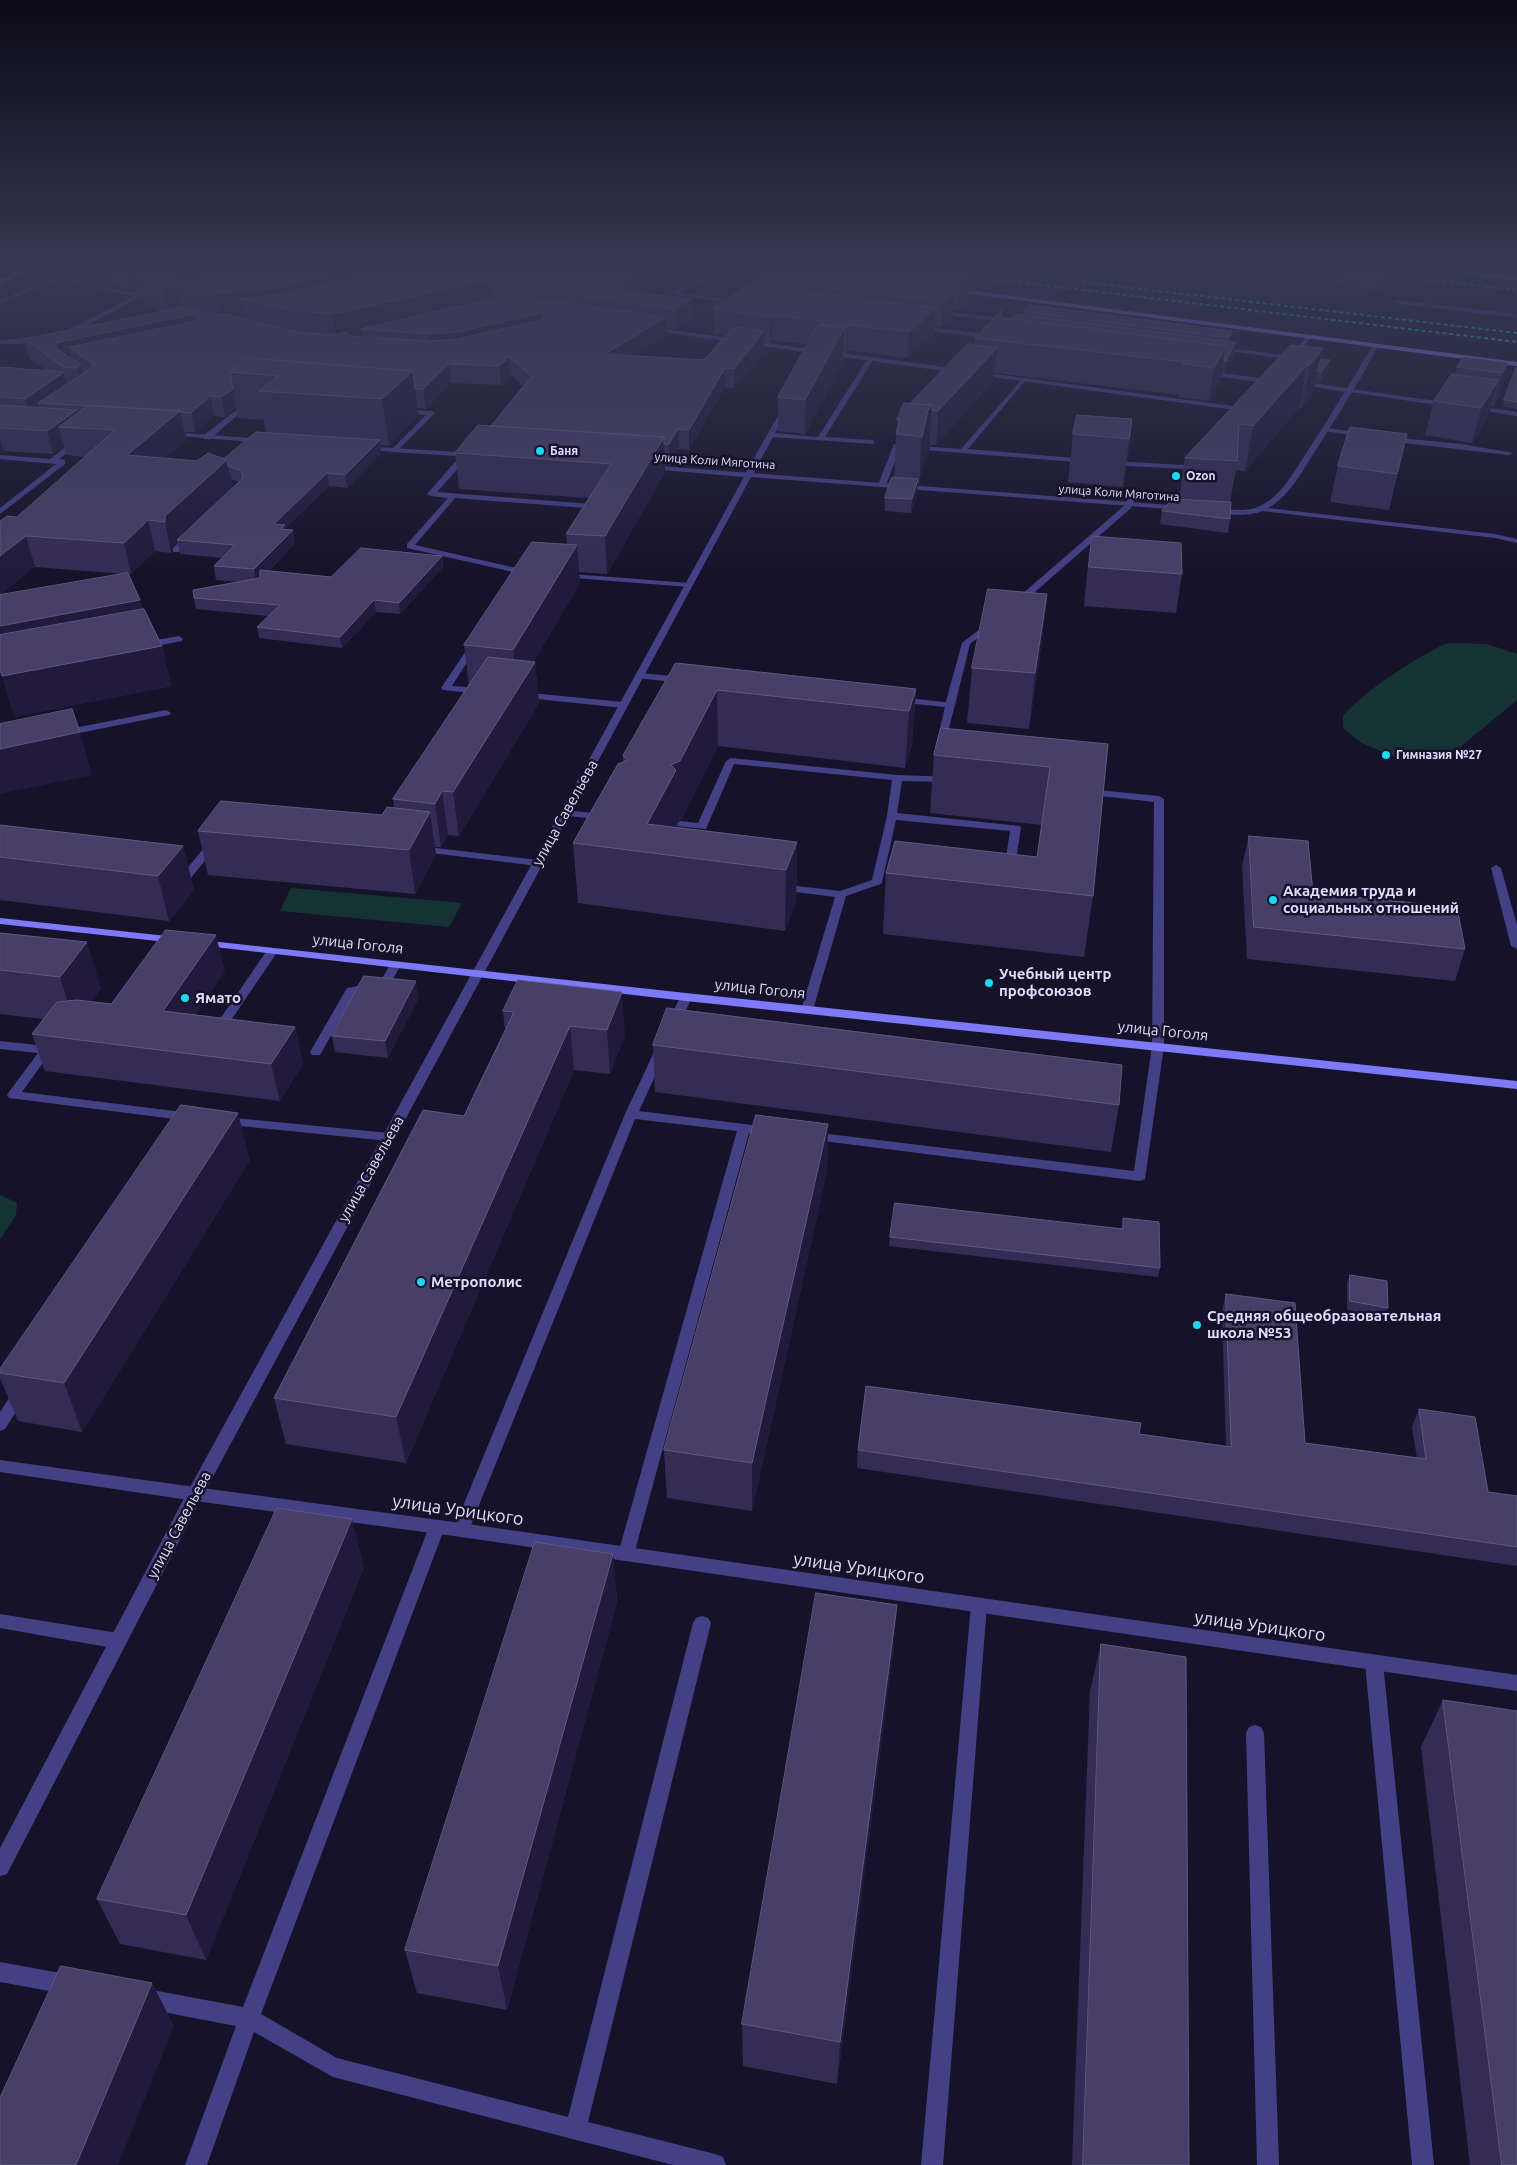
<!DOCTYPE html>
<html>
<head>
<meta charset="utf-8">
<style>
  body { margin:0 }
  canvas { display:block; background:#161229 }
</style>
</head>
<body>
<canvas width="1517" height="2165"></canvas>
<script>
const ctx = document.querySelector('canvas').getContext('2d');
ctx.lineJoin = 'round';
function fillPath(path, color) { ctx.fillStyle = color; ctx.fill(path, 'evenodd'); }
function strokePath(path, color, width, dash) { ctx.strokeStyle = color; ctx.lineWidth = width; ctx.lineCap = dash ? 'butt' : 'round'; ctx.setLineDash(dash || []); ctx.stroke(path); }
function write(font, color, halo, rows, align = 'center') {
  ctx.font = font + ' Ubuntu,sans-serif'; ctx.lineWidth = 5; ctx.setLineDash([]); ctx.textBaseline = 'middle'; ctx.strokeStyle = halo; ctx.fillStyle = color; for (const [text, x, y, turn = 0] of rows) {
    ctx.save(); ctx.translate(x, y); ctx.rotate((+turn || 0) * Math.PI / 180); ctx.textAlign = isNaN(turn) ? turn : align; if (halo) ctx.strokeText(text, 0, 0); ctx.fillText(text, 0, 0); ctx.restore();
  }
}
fillPath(new Path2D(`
  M1447 643 1487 644 1517 654V700L1459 748 1430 756 1396 757 1361 743 1343 728V716C1365 690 1416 658 1447 643Z
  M291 888 462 903 449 927 280 911Z
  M0 1195 17 1203 16 1215 0 1239Z`), '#153332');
fillPath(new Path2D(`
  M63 273H72L84 284 137 293 138 284 154 273H160L143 286V293L154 290 156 293 142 296 68 336 62 337 59 335 134 296 80 286 68 275 0 304V300Z
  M728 273H735L722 281 705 279 680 293 721 299 723 302 671 294 702 276 721 277Z
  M1395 300 1517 314V318L1393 303Z
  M935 310 1009 319 1012 321 1009 323 933 313Z
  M919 326 994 335 997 337 994 339 917 329Z
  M1306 336 1311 337 1294 360 1217 349 1220 347 1292 356Z
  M40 337 42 340 20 344H0V340Z
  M870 358 873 360 825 437 871 440H874V444L773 437 753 474 746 476 745 474 784 405 789 406 775 433 818 437 867 360Z
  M1205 371 1259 378 1262 380 1259 382 1203 374V372Z
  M1023 378 1026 380 1025 381 968 449 1086 459 1090 461 1089 463 900 448 886 485 879 487 878 485 894 444 961 449Z
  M1352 389 1450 403 1453 405 1450 407 1350 392 1349 391Z
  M248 401 253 402 210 439H204V435Z
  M1475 406 1517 412V416L1473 409 1472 408Z
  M399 410 432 411 435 413 396 452H393V448L426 415 401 413 399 412Z
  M1326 428 1365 433 1369 435 1365 437 1324 431V429Z
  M1390 437 1461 444 1513 453 1509 455 1387 441 1386 439Z
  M76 439 83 441 59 459 65 460V464L0 514V508L56 464 0 459V455L50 459Z
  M463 453 470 455 437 492 591 504 595 506 590 515H587L583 513 586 508 455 498 415 545 525 570 526 572 522 574 407 548V544L448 498 431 496 427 494Z
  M1192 454 1199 456 1186 469 1110 465 1106 463 1110 461 1184 465Z
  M1132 488 1139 490 1131 508 1020 605H1014V601L1125 505Z
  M187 534 194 536 179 552H173V548Z
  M559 573 689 583 693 585 689 587 562 577H559Z
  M993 619 997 622 996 624 970 644 955 705 953 707H947L945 705 962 643Z
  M179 636 183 639 182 641 145 648 141 645 145 642Z
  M474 642 478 645 452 686 482 688 487 691 482 694 443 690 441 688 470 645Z
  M521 692 623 702 628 705 623 708 518 697 516 695Z
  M166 710 171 713 169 715 64 736 59 733 64 730Z
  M731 758 897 775 954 777V781L950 782 902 781 897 813 1020 826 1021 828 1014 871 1009 874 1004 871 1010 831 896 820 882 882 881 884 846 896 813 1010 807 1014 803 1013 801 1010 835 897 780 890 775 887 780 884 840 891 872 880 887 816 892 780 734 764 706 829 676 826 675 824 680 821 698 823 726 761Z
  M1087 789 1159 796 1164 799V1046L1145 1179 1140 1181 807 1139 806 1136 807 1133 812 1132 1134 1171 1152 1046 1154 802 1083 794V790Z
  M564 810 604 814 609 817 604 820 560 815 559 813Z
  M213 841 218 844 191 878 170 876 169 874 170 872H184L209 842Z
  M419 846 538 860 543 863 538 866 415 851 414 849Z
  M272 948 278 951 221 1035H213L211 1032 213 1029 268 949Z
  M395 962 401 965 388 987 355 993 320 1055H312L310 1052 347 988 380 982 391 963Z
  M686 993 692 997 679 1025 677 1028H669L667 1025 680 997Z
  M0 1041 46 1046 52 1050 22 1092 190 1113 196 1117 190 1121 9 1098 7 1095 9 1092 38 1053 0 1049Z
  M661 1046 667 1050 639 1111 768 1127 774 1131 768 1135 749 1133 634 1554 632 1559 626 1561 620 1559 618 1554 737 1131 635 1119 469 1530 467 1535 461 1537 455 1535 453 1530 625 1114 655 1050Z
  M225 1117 389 1133 395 1137 389 1141 220 1124 219 1121Z
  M20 1387 25 1389 28 1393 5 1429 0 1431V1412L15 1389Z
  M0 1460 195 1487 201 1489 203 1494 201 1499 195 1501 0 1472Z
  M437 1520 443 1522 445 1527 261 2014 337 2058 568 2117 693 1623 696 1618 702 1616 708 1618 711 1623 588 2122 715 2154 723 2157 726 2165H673L333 2077 254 2032 207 2165H185L236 2026 147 2009 140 2006 137 1999 140 1992 147 1989 243 2007 429 1527 431 1522Z
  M979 1598 985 1600 987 1605 943 2165H921L971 1605 973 1600Z
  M0 1614 118 1633 124 1636 127 1641 124 1646 118 1649 0 1628Z
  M1374 1655 1380 1658 1383 1663 1434 2165H1412L1365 1663 1368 1658Z
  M1255 1725 1261 1727 1264 1733 1279 2165H1257L1246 1733 1249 1727Z
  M0 1962 71 1975 78 1978 81 1985 78 1992 71 1995 0 1982Z`), '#434086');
fillPath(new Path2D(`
  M649 327 959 369 962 371 959 373 647 330Z
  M979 372 1233 406 1242 396 1247 397 1235 410 977 375 976 374Z
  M1299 381 1352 389 1355 391 1352 393 1297 384V382Z
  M1259 507 1495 534 1517 539V543L1495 538 1262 511 1258 509Z
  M639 673 684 677 689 680 684 683 636 678V674Z
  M898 697 953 703 955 705 944 747H938L936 745 945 707 895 702 893 700Z
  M1496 865 1501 868 1517 925V949L1511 946 1491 868Z
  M195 1487 461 1523 1517 1675V1691L461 1537 195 1501 189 1499 187 1494 189 1489Z`), '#434086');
fillPath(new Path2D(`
  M1373 345 1378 346C1360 381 1338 415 1317 448 1303 470 1289 498 1265 510 1250 517 1228 515 1212 512V508H1215C1229 509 1247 513 1260 506 1282 496 1294 471 1307 452 1330 417 1351 381 1373 345Z
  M170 432 265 439 269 441 265 443 168 435V433Z
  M361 446 472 453 476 455 472 457 364 450H361Z
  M646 465 1182 506 1186 508 1182 510 751 477 201 1499 7 1874 0 1876V1848L189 1489 744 477 649 469 645 467Z`), '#434086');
fillPath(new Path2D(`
  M951 288 1517 362V366L949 291Z
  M0 918 176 937 182 940 176 943 0 924Z
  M201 940 686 993 1517 1081V1089L686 1001 197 945 195 943Z`), '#7d79f8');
fillPath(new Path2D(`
  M18 273H26L0 284V280Z
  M1462 273 1517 276V280L1465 275Z`), '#c36af7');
strokePath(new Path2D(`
  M942 273 1517 342
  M1366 273 1517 290
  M1082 282 1517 333`), '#13dbf3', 2, [4, 3]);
fillPath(new Path2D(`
  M102 273H671L640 293 691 299 692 320 676 330 666 328V336L633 356 704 360 726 335 714 333 713 308 767 273H915L968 279 966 303 959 310H952V317L941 327 935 326 934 333 907 358 848 350 846 353H843V361L805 434 778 431V397L808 345 772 340 770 343 764 342V350L734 388 725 387 689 450 679 449 670 465 665 464V472L607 574 579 572 580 583 534 661 535 662 539 703 459 836 448 835 441 847H435L436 855 415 894 208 875 198 831 382 815 394 808 393 799 469 686 464 645 567 544 566 534 589 498 459 489 455 453 491 426 523 386 511 375 501 385 451 383 426 409 417 408 418 416 389 446 380 445 381 453 347 488 329 486 285 528 295 543 269 571 331 577 442 556 443 567 400 614 376 612 342 648 259 638 257 627 269 616 196 609 194 598 240 582 216 580 214 566 223 558 180 554 177 542 172 547 171 553 155 551 131 574H128L140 600 142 609 162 646 171 686 14 717 125 574 35 567 17 517 85 457 67 455 64 446 53 454 4 451 0 453V367L47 371 29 358 24 339 160 312 140 299 137 285 135 291 123 289 103 277ZM236 408 238 418 264 420 266 433 224 459 197 461 165 458 186 440 185 432H195L214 416 225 417ZM231 479 239 482 232 488Z
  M1338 273H1390L1380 290 1336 285Z
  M1002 310 1001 316 1004 318 1011 319 1016 316 1024 315V312L1232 331 1231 339 1229 342 1235 354 1224 373H1222L1221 379 1209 401 1178 397V395L995 373 994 380 936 445H930L929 452 925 457 919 484H917V492L911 513 885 511V498L894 477 897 420 910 404 974 345 975 338Z
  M1291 345 1321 359 1328 372 1320 383H1316L1314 390 1302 408H1299L1245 471 1236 470 1230 502V519L1228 533 1160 524 1162 511 1179 499 1185 458Z
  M1508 363 1499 396 1493 407 1491 406 1489 414 1472 443 1425 435 1434 401 1455 374 1457 367Z
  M1517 368V409L1503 406 1504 400Z
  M1131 433 1123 487 1068 482 1073 434Z
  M1407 434 1389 510 1330 502 1338 466Z
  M1092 536 1182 574 1176 613 1084 606 1087 574Z
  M1047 594 1041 648 1029 729 967 723 972 668Z
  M676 663 916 689 912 745 905 768 718 746 682 819 677 822 678 827 797 842 796 902 785 931 578 903 573 843 623 762V756Z
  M1108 744 1093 896 1084 957 883 934 886 873 1037 857 1042 825 930 813 934 755Z
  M0 825 183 846 194 890 169 921 0 900Z
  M1249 836 1313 893 1465 949 1455 981 1247 959 1242 866Z
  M0 933 101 988 90 1002 111 1004 225 971 195 1015 295 1027 303 1064 280 1101 45 1071 32 1034 43 1019 0 1014Z
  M518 980 625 1035 610 1074 574 1070 406 1463 286 1444 274 1398 464 1116 505 1030 503 1011Z
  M419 997 388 1058 335 1052 332 1036Z
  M653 1045 1119 1105 1111 1152 655 1092Z
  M828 1124 827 1171 752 1511 667 1498 664 1450Z
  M250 1160 82 1432 18 1421 0 1378V1369Z
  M1123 1218 1160 1268 1158 1277 889 1246 890 1237 1122 1229Z
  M1350 1275 1388 1308 1385 1316 1347 1310V1283Z
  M1226 1294 1305 1443 1417 1458 1412 1427 1419 1409 1488 1492 1517 1496V1566L857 1468 858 1450 1139 1434 1226 1446 1222 1312Z
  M613 1554 617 1602 507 2010 417 1993 405 1950Z
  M364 1567 206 1960 120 1944 97 1899Z
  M897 1605 893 1653 837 2084 743 2066 742 2024Z
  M1101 1644 1189 2165H1072L1090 1691Z
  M1443 1700 1517 2165H1470L1421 1747Z`), '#352c56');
fillPath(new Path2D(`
  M131 273H134L137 285 135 291Z
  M139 273H384L387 295 240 299 244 323 222 325 216 294 176 286 182 316 179 308 176 306 178 317 169 318 163 287Z
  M639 273H671L626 302 613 289Z
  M1384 273H1390L1380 290 1383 274Z
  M968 279 966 303 959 310 960 286Z
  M489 280 492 310 361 329 363 340 338 345 333 314Z
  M764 280V304L760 284Z
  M954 292 952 317 941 327 943 302Z
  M691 299 692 320 676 330 675 309Z
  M936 308 934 333 907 358 909 332Z
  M542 313 544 331 430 352 428 334Z
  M195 314 199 332 69 347 72 359 61 362V367L56 343Z
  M772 315V340L770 343V318Z
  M666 317V336L606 373 605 354Z
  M849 325 848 350 846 353 847 328Z
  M844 328 843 361 805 434V400Z
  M764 331V350L734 388V369Z
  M1232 331 1231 339 1227 346 1228 338Z
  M1236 342 1235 354 1224 373 1226 361Z
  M1226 346 1221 379 1209 401 1214 368Z
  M997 348 994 380 936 445 938 411Z
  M1323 348 1314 390 1302 408 1310 365Z
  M509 357 511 375 501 385 499 366Z
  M1330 360 1328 372 1320 383 1322 371Z
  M1508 363 1499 396 1493 407 1502 373Z
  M449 364 451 383 426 409 423 389Z
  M81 365 86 384 81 387 76 368Z
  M1307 365 1299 408 1245 471 1253 426Z
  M725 368V387L689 450V430Z
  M413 371 418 416 389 446 382 399Z
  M64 372 70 394 38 403 41 414 31 421 25 399Z
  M1498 380 1489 414 1472 443 1481 408Z
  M233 389 236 408 225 417 221 397Z
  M210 396 214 416 195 432 191 413Z
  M932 405 929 452 925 457 919 484 922 437 928 410Z
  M77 410 82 428 59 427 64 446 53 454 47 431Z
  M180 411 186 440 134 485 127 455Z
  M1132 419 1126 466 1123 487 1129 439Z
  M678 429 679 449 670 465 669 444Z
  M664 437 665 472 607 574 605 536Z
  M0 438 4 451 0 453Z
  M380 440 381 453 347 488 345 475Z
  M227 460 233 490 177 540V542L172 547 171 553 165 522V516Z
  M327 473 329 486 285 528 287 536 293 530 295 543 256 583 254 569 274 524Z
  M918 479 917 492 911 513 912 499Z
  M148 520 155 551 131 574 124 543Z
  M26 536 35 567 0 595V556Z
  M577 545 580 583 517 690 513 650Z
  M442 556 443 567 400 614 399 603Z
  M1047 594 1041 648 1029 729 1035 673Z
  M140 600 150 640 0 668V626Z
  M374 600 376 612 342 648 340 637Z
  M162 646 171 686 14 717 2 676Z
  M535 662 539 703 459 836 453 792Z
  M916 689 912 745 905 768 909 711Z
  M717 690 718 746 682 819 677 822 678 828 647 824 671 765Z
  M80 732 92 775 0 794V749Z
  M442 791 448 835 441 847 435 804Z
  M430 812 436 855 415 894 409 850Z
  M797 842 796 902 785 931 786 870Z
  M183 846 194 890 169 921 158 876Z
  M216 935 225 971 173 1048 163 1011Z
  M87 942 101 988 74 1023 60 977Z
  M416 981 419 997 388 1058 385 1041Z
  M622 992 625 1035 610 1074 607 1030Z
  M570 1026 574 1070 406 1463 396 1417Z
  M295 1027 303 1064 280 1101 271 1064Z
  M238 1113 250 1160 82 1432 64 1383Z
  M828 1124 827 1171 752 1511V1463Z
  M352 1519 364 1567 206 1960 186 1915Z
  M613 1554 617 1602 507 2010 498 1966Z
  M897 1605 893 1653 837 2084 840 2042Z
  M152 1983 174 2026 118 2165H76Z`), '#211a3c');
const building = new Path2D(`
  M139 273H195L164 279 163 281 168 284 228 273H347L271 288 216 294 176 286 163 287Z
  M378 273H437L489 280 333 314 295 311 240 299 271 296Z
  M437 273H639L613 289 691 299 675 309 489 283V280Z
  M767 273H824L823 274 954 292 943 302 764 280 760 284 762 286 936 308 909 332 849 325 847 328 820 324 822 321 772 315 770 318 713 308Z
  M855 273H915L968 279 960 286Z
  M1370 273H1384L1383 274Z
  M508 295 666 317 605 354 704 360 734 327 764 331 734 369 725 368 689 430 678 429 669 444H664V437L491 426 532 376 509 357 499 366 449 364 423 389H415L413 371 248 358 230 372 233 389 221 397 210 396 191 413 180 412V411L38 403 93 367V364L69 347 197 321 198 318 195 314 56 343V348L81 365 76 368 63 367 24 339 179 308 176 306H178L218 315 225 314 297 332 335 335 346 332 350 336 428 341 458 339 546 319 542 313 458 332 428 334 361 329Z
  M1030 305 1232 331 1228 338 1024 312Z
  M1002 310 1000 315 1004 318 1226 346 1214 368 1183 364 1184 362 975 338Z
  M1018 314 1236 342 1226 361H1224L1226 346 1011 319 1014 315 1016 316Z
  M818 325 844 328 805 400 778 397Z
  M968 344 997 348 938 411 932 410V405L910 404Z
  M1291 345 1323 348 1310 365H1307L1253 426 1239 424 1237 461 1185 458Z
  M1464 357 1508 363 1502 373 1457 367Z
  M248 358 413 371 382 399 259 391 278 376 230 372Z
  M1321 359 1330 360 1322 371H1318Z
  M0 367 64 372 25 399 0 397Z
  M1516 368H1517V402L1504 400Z
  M1452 374 1498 380 1481 408 1434 401Z
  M904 403 932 405 928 410 922 437 896 434 900 420H897Z
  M0 405 77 410 47 431 0 428Z
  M89 405 180 411 127 455 197 461 208 453 227 460 165 516V522L148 520 124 543 26 536 0 556V521L7 516 17 517 115 430 59 427Z
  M1077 415 1132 419 1129 439 1073 434Z
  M478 425 664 437 605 536 566 534 611 464 455 453Z
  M1350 427 1407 434 1397 474 1338 466Z
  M256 432 380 440 345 475 327 473 274 524 285 525 281 529 293 530 254 569 214 566 235 545 177 540 243 478 242 471 228 466 227 460 224 459Z
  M892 477 918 479 912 499 885 498Z
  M1173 499 1231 502 1230 519 1162 511Z
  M1092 536 1181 543 1182 574 1089 567Z
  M532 542 577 545 513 650 464 645Z
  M361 548 442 556 399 603 374 600 340 637 257 627 280 605 194 598 193 590 260 578V570L331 577Z
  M128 573 140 600 0 626V595Z
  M988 589 1047 594 1035 673 972 668Z
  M144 609 162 646 2 676 0 670V635Z
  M488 657 535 662 453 792 442 791 435 804 393 799Z
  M676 663 916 689 909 711 717 690 680 761 671 765 676 770 647 824 797 842 786 870 573 843 618 764 628 760 623 756Z
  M72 709 80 732 0 749V724Z
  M941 728 1108 744 1093 896 886 873 895 841 1037 857 1050 767 934 755Z
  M221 801 382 815 387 807 430 812 409 850 198 831Z
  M0 825 183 846 158 876 0 857Z
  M1249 836 1308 841 1313 893 1457 907 1465 949 1254 927Z
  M166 930 216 935 163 1011 295 1027 271 1064 32 1034 57 1002 77 1000 111 1004Z
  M0 933 87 942 60 977 0 970Z
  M364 976 416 981 385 1041 332 1036Z
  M518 980 622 992 607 1030 570 1026 396 1417 274 1398 423 1110 464 1116 514 1012 503 1011Z
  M667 1008 1122 1065 1119 1105 653 1045Z
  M181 1105 238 1113 64 1383 0 1373V1369Z
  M756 1115 828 1124 752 1463 664 1450Z
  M895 1203 1123 1229V1218L1159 1222 1160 1268 890 1237Z
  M1350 1275 1387 1281 1388 1308 1350 1301Z
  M1226 1294 1295 1303 1305 1443 1426 1459 1419 1409 1475 1417 1488 1492 1517 1496V1547L858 1450 866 1386 1141 1423 1139 1434 1231 1447Z
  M277 1508 352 1519 186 1915 97 1899Z
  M535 1542 613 1554 498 1966 405 1950Z
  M816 1593 897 1605 840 2042 742 2024Z
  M1101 1644 1186 1657 1189 2165H1083Z
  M1443 1700 1517 1711V2165H1502Z
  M61 1966 152 1983 76 2165H0V2098Z`);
fillPath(building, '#473f68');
strokePath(building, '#5f587f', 1);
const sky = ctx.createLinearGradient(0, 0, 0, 576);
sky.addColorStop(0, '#0c0a17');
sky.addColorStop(0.47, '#363954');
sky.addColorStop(1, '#36395400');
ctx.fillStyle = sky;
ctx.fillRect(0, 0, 1517, 576);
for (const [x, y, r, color] of [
  [540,451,5,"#13dbf3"],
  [1176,476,5,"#13dbf3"],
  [1386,755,5,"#13dbf3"],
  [1273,900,5,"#13dbf3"],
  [989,983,5,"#13dbf3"],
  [185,998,5,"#13dbf3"],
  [421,1282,5,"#13dbf3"],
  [1197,1325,5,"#13dbf3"]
]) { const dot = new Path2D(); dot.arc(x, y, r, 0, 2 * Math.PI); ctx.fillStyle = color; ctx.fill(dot); strokePath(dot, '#161229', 2); }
write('bold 12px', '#e0dcfd', '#161229', [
  ["Баня",550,451],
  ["Ozon",1186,476],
  ["Гимназия №27",1396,755]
], 'left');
write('12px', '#e0dcfd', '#161229', [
  ["улица Коли Мяготина",715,461,4],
  ["улица Коли Мяготина",1119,493,4]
]);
write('15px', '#e0dcfd', '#161229', [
  ["улица Савельева",565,813,-61],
  ["улица Гоголя",358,944,6],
  ["улица Гоголя",760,989,6],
  ["улица Гоголя",1163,1031,6],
  ["улица Савельева",371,1169,-61],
  ["улица Савельева",179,1525,-62]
]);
write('bold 15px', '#e0dcfd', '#161229', [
  ["Академия труда и",1283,891],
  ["социальных отношений",1283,908],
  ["Учебный центр",999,974],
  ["профсоюзов",999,991],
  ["Ямато",195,998],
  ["Метрополис",431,1282],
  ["Средняя общеобразовательная",1207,1316],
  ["школа №53",1207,1333]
], 'left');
write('18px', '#e0dcfd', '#161229', [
  ["улица Урицкого",458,1510,8],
  ["улица Урицкого",859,1568,8],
  ["улица Урицкого",1260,1626,8]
]);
</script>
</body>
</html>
